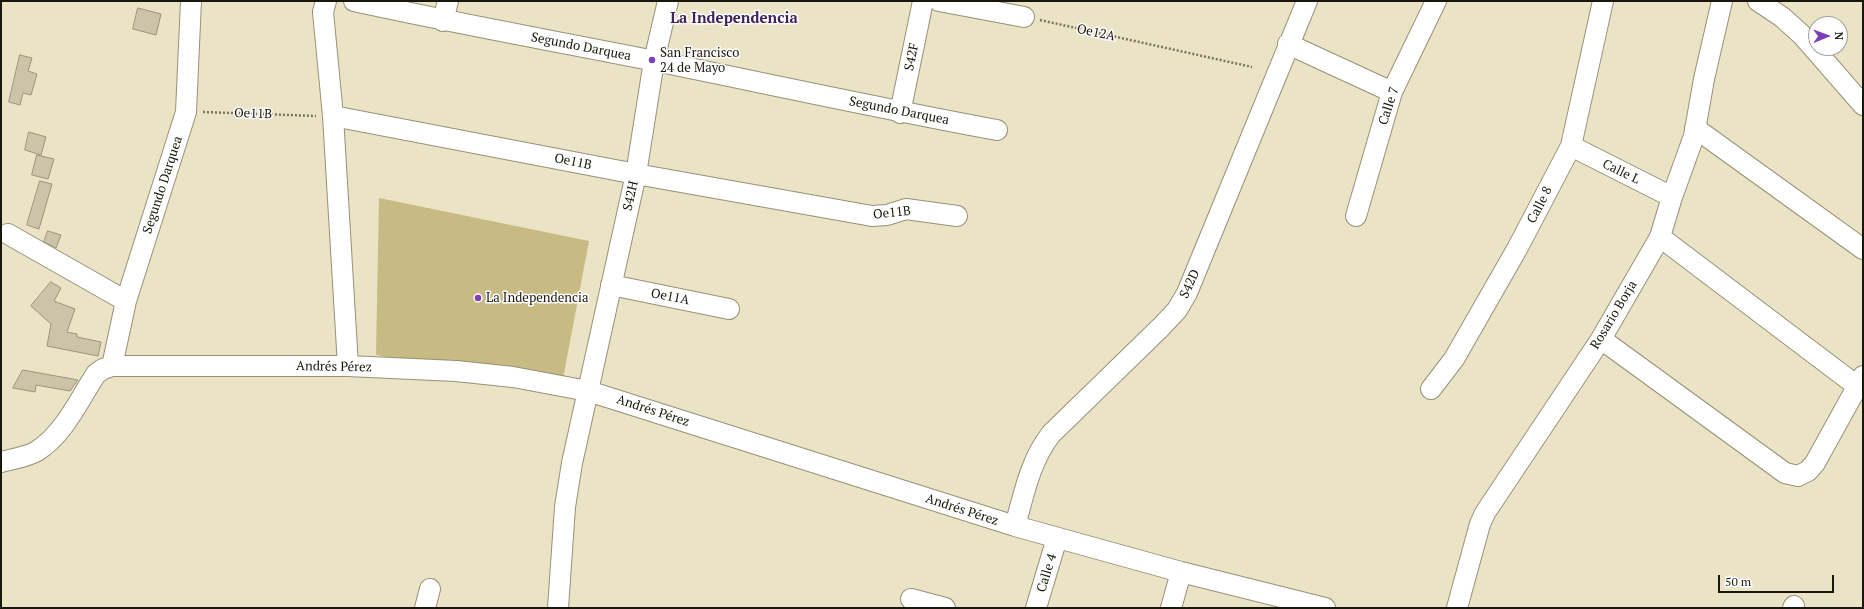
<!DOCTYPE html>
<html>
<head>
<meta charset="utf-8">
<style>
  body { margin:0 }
  #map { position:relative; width:1864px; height:609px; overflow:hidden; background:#eae3c6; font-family:"PT Serif",serif }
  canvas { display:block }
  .frame { position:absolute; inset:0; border:2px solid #19170c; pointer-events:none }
  .north { position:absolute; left:1808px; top:16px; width:40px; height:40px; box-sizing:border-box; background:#fff; border:1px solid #a3a29e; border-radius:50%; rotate:89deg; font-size:11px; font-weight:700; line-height:16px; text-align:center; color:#19170c }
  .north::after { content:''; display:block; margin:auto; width:14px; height:18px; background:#7e3fb4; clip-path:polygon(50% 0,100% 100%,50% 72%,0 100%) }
  .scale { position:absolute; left:1718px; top:575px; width:116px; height:18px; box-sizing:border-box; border:2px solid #19170c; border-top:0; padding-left:5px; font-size:12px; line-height:14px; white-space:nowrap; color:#19170c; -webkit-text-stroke:3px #fff; paint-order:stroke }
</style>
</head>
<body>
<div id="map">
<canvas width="1864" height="609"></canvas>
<div class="frame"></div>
<div class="north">N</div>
<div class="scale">50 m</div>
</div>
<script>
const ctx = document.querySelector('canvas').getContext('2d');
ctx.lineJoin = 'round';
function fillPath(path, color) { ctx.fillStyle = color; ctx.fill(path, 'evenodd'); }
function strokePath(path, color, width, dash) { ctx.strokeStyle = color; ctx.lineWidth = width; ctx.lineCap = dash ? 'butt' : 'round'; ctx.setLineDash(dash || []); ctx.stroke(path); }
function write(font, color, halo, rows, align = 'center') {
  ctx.font = font + ' "PT Serif",serif'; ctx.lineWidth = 3; ctx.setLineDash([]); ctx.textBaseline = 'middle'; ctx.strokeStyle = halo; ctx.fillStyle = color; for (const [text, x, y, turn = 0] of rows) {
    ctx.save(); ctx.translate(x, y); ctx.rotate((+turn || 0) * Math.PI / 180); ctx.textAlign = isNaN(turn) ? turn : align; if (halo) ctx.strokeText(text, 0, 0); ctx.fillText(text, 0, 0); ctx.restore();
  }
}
fillPath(new Path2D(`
  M379 198 589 241 561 389 376 355Z`), '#c8ba83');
const building = new Path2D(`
  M138 8 161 14 156 35 133 29Z
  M20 55 32 58 28 71 37 74 31 95 23 93 20 105 9 102Z
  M29 132 46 137 41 155 25 150Z
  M37 155 54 159 48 179 32 175Z
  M40 181 52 184 39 229 27 225Z
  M48 231 61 235 56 248 44 242Z
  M51 282 61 288 54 301 75 309 67 332 77 334V337L101 342 98 356 47 346 51 324 31 306Z
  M23 370 78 380 70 391 36 385 35 392 13 388Z`);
fillPath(building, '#cbc4a8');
strokePath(building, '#9a9378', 1);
const minor = new Path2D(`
  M326 1 323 12 333 116 348 366
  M354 1C454 23 554 41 655 61 769 84 883 109 997 130
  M939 1 1024 17
  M1758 1 1782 17 1802 35 1863 105
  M443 21 448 1
  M1288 44 1392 92
  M900 113 923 1
  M333 116 636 174 872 216 887 215 906 209 957 216
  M1695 128 1863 249
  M1571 146 1672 197
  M1356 216 1392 92 1436 1
  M8 234 126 301
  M1660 237 1857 386
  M611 285 729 309
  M1601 339 1785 473 1798 476 1808 471 1815 463 1863 376
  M112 366 126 301 186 112 191 1
  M1431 389 1454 359 1517 249 1571 146 1603 1
  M1 462C13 459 27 457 37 451 64 434 79 400 96 374L103 369 112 366H348L456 371 513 377 588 391 1015 526 1181 572 1325 608
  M1015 526C1024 494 1030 461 1051 434L1161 327 1177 310 1187 293 1307 1
  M911 599 945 608
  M425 608 430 589
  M558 608 565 507 572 463 636 174 654 61 668 1
  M1036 608 1057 538
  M1171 608 1181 572
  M1457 608 1480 524 1485 513 1601 339 1660 237 1672 197 1694 136 1704 79 1722 1
  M1793 608 1794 606`);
strokePath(minor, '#979176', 22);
strokePath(new Path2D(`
  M1040 20 1252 67
  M203 112 316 116`), '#787460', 2.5, [2, 2]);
strokePath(minor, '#fff', 20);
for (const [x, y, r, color] of [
  [652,60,4,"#7e3fb4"],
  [478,298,4,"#7e3fb4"]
]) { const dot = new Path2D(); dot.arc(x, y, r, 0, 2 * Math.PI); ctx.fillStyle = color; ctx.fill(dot); strokePath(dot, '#fff', 1.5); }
write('13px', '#19170c', '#fff', [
  ["Oe12A",1096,33,12],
  ["Segundo Darquea",581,47,11],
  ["S42F",912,57,-78],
  ["Calle 7",1389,106,-72],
  ["Segundo Darquea",899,111,11],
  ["Oe11B",253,114,2],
  ["Oe11B",573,162,11],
  ["Calle L",1621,172,26],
  ["Segundo Darquea",163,185,-72],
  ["S42H",631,196,-77],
  ["Calle 8",1540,205,-63],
  ["Oe11B",892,213,-6],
  ["S42D",1190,284,-65],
  ["Oe11A",670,297,11],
  ["Rosario Borja",1614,315,-59],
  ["Andrés Pérez",334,367,1],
  ["Andrés Pérez",653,411,18],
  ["Andrés Pérez",962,510,18],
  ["Calle 4",1047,573,-73]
]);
write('13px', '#19170c', '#fff', [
  ["San Francisco",660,53],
  ["24 de Mayo",660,68],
  ["La Independencia",486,298]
], 'left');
write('bold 15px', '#40225b', '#fff', [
  ["La Independencia",734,19]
]);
</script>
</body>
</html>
